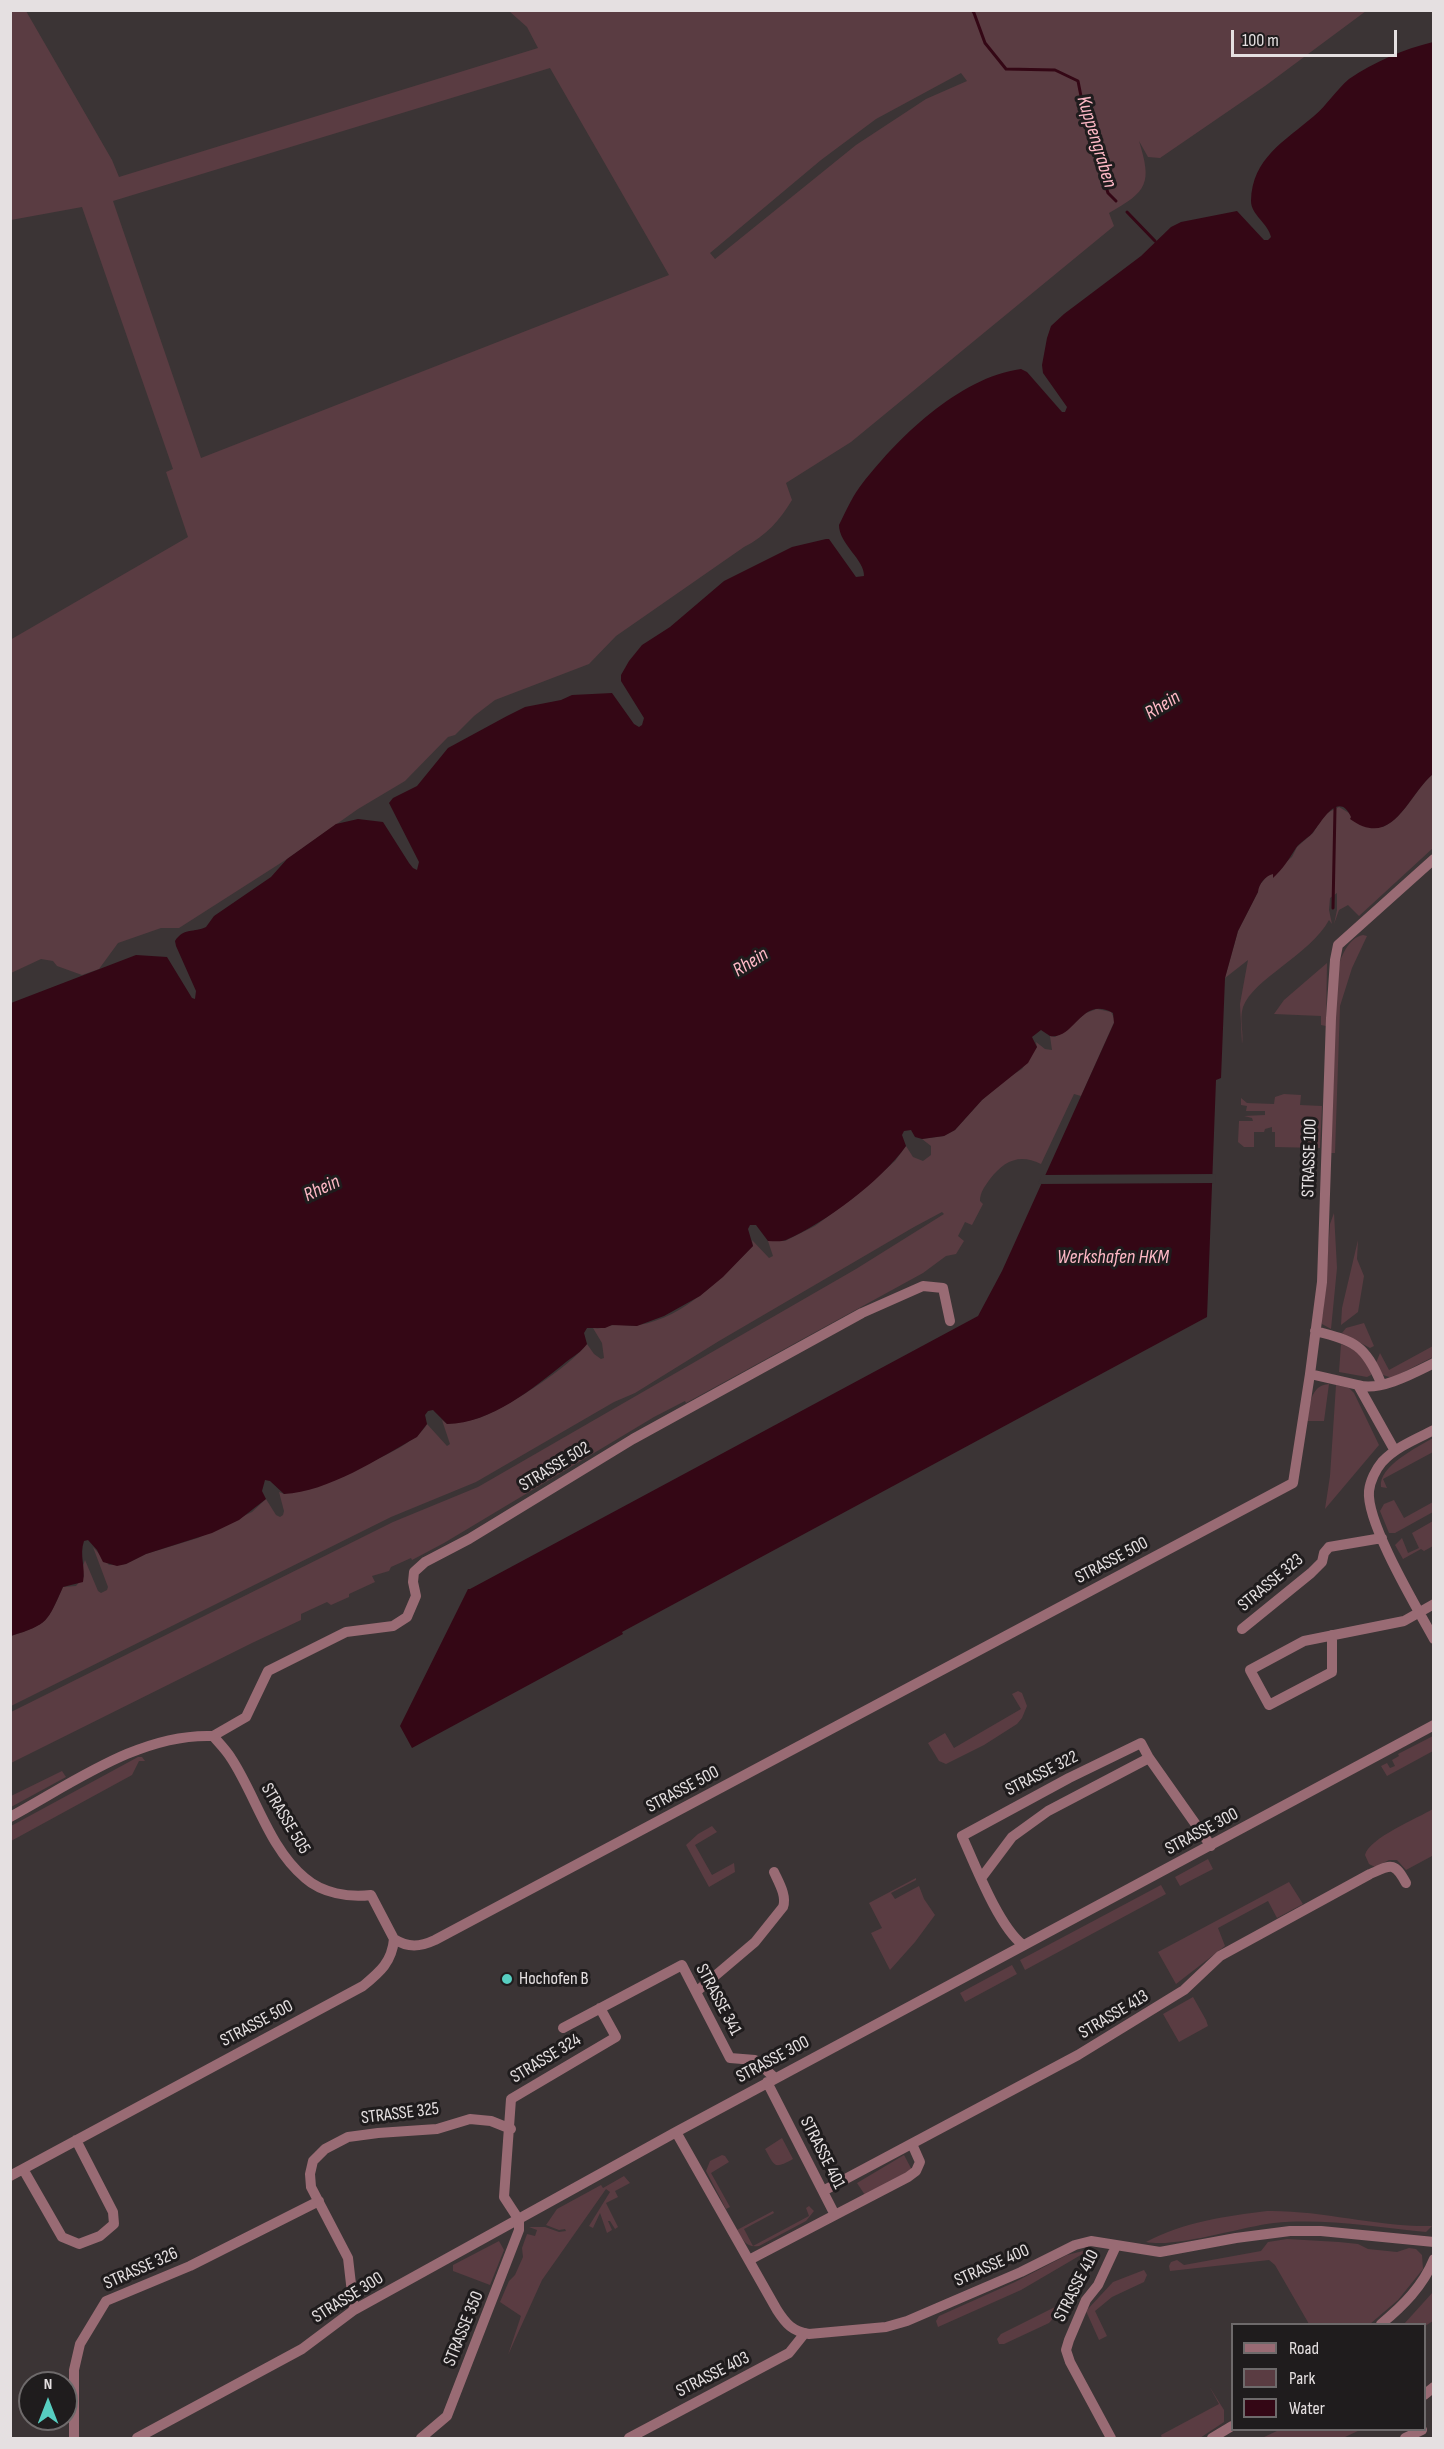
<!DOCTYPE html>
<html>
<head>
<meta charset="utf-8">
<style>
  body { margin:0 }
  #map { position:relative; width:1444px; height:2449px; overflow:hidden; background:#3b3435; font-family:"Sofia Sans Condensed",sans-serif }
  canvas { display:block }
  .frame { position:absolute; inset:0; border:12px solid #e5e0e1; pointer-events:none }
  .legend { position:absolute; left:1231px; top:2323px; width:195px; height:108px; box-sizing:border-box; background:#1f1c1d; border:2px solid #6e6a6b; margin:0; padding:8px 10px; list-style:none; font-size:18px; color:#e5e0e1 }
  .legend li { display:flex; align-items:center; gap:12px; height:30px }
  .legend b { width:30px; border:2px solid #6e6a6b }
  .north { position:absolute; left:18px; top:2371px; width:60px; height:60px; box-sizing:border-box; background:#1f1c1d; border:2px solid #6e6a6b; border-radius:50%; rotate:0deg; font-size:16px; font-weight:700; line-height:24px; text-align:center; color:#e5e0e1 }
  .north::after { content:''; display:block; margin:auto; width:21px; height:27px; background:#57cec1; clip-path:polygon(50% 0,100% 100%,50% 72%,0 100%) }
  .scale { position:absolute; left:1231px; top:30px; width:166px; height:27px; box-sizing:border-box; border:3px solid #e5e0e1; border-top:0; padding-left:8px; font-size:18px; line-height:21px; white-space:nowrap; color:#e5e0e1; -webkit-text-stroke:4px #1f1c1d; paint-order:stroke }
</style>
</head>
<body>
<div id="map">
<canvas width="1444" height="2449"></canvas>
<div class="frame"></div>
<ul class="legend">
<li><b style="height:8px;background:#996b74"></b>Road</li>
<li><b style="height:16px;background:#5a3c42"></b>Park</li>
<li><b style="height:16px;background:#340715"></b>Water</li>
</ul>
<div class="north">N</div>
<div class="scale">100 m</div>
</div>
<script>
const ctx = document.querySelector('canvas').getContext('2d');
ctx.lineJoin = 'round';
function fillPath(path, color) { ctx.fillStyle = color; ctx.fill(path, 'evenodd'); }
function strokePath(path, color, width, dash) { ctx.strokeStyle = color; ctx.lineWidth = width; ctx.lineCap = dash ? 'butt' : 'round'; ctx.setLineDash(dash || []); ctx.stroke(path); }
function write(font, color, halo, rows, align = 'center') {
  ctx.font = font + ' "Sofia Sans Condensed",sans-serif'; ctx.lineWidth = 6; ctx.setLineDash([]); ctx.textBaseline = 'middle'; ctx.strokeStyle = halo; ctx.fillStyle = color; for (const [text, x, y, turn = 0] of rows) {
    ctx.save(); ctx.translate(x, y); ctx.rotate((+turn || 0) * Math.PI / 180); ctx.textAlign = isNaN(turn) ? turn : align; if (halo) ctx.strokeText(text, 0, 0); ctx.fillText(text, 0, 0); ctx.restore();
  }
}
fillPath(new Path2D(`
  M11 11H26L112 160 119 177 538 48 527 27 509 11H1366L1265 86 1160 158 1148 157 1139 141C1152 183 1148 191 1109 213L1114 226 851 442 786 483 792 500C780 520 766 536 744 547L616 636 589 664 495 700 474 716 455 735 448 737 405 781 358 809 287 859 179 928H161L118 943 99 969 82 975 57 966 53 961 41 959 11 973 10 640 188 537 166 472 173 469 82 207 11 220ZM550 68 669 275 201 458 113 201ZM961 73 967 81 926 99 856 145 715 259 710 253 821 160 876 119Z
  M1433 774V848L1359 916 1348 905 1339 910 1334 924 1337 910V893L1330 898 1329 910 1332 924 1329 920C1310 955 1254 978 1243 1007 1239 1019 1244 1034 1242 1044L1240 1004 1248 960 1225 978 1238 931 1258 892V887L1268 875 1273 873 1292 857 1297 847 1313 833 1325 814 1339 807 1349 813 1352 817 1383 827C1406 816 1414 790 1433 774Z
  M1363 935 1367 936 1352 968 1340 1006 1335 1153H1331L1336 975C1339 961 1347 938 1363 935Z
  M1327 963 1326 1026 1321 1025V1016L1274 1014 1284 1000Z
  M1097 1009 1111 1012 1115 1020 1081 1096 1074 1094 1041 1164C1019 1153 1004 1161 990 1179 985 1186 980 1192 980 1201L983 1204 972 1225 965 1222 958 1236 964 1241 956 1254 946 1256 923 1273 686 1403 685 1401 654 1417 444 1543 412 1560 411 1558 391 1567 389 1571 372 1576 375 1582 349 1594V1597L331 1605 327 1602 301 1614V1620L252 1643 11 1763V1712L393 1522 478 1487 856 1269 944 1214 942 1212 914 1227 719 1341 635 1393 614 1402 476 1482 391 1517 11 1706V1636C48 1624 47 1622 63 1587L76 1586 84 1576 82 1569 85 1560 98 1591 101 1593 107 1590 108 1587 93 1547 109 1565 126 1564 146 1554 198 1538 252 1512 266 1499 276 1515 280 1517 283 1515 284 1511 279 1492 284 1494C315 1485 413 1452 427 1424L447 1446 450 1444 442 1420 447 1424C459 1422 473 1421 484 1416 511 1405 569 1367 587 1344L594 1354 601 1359 604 1358 602 1343 593 1328C602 1330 607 1325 615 1325 623 1324 631 1327 639 1325 686 1317 721 1277 753 1246L752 1240 769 1258 773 1256 768 1241H785L815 1226 858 1194 895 1161 906 1146 913 1157 923 1161 931 1155V1146L922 1139 944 1136 955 1130 982 1100 1003 1081 1022 1069 1037 1047 1036 1042 1045 1049 1052 1050 1050 1036 1055 1037 1086 1013Z
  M1284 1094 1301 1095 1300 1105 1322 1106 1320 1148 1275 1147V1132H1272V1127L1265 1129 1264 1132H1254V1147H1244L1238 1142 1239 1121H1253L1252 1118 1244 1116 1265 1115V1111H1246L1247 1106 1241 1105V1098L1247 1103 1274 1104 1275 1097Z
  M1334 1213 1337 1268 1331 1329 1322 1324 1320 1319 1323 1314 1330 1224Z
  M1358 1240 1357 1259 1364 1276 1358 1312 1341 1325 1342 1308Z
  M1364 1323 1374 1346 1370 1348 1342 1333 1346 1328Z
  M1341 1344 1359 1352 1372 1372 1371 1375 1367 1377 1339 1372Z
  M1433 1346V1357L1392 1378 1383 1375 1376 1363 1380 1353 1389 1370Z
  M1329 1384 1324 1421H1307C1310 1406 1310 1385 1329 1384Z
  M1336 1385 1349 1388 1354 1393 1379 1445 1325 1509 1330 1476Z
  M1433 1438V1452L1383 1479 1387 1488 1381 1487C1378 1466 1418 1447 1433 1438Z
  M1394 1500 1404 1518 1433 1502V1512L1395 1533H1389L1380 1511 1384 1504Z
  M1433 1521V1546L1424 1551 1421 1549 1403 1559 1395 1545 1402 1538 1408 1553 1419 1548 1412 1533Z
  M1018 1691 1022 1693 1027 1706 1022 1718 1017 1724 984 1745 946 1764 939 1761 928 1743 945 1733 954 1748 1021 1709 1012 1694Z
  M1433 1736V1751L1387 1776 1381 1766 1387 1763 1390 1768 1395 1766 1392 1760 1399 1756 1398 1754Z
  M138 1757H142L145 1761H139L132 1775 11 1841V1826Z
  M62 1771 66 1777 11 1807V1796Z
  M1433 1809V1858L1432 1856 1406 1870 1397 1860H1389L1375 1867 1369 1864 1365 1855C1369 1838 1418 1818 1433 1809Z
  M712 1826 717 1832 695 1845 712 1875 734 1863 735 1872 709 1887 686 1845 698 1834Z
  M1208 1859 1213 1869 1180 1886 1175 1877Z
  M916 1878V1880L891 1893 895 1899 919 1886 924 1899 935 1915 915 1942 890 1970 871 1933 882 1928 869 1903Z
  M1289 1882 1303 1904 1277 1918 1268 1901 1218 1928 1225 1946 1176 1984 1158 1952Z
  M1161 1885 1166 1894 1025 1970 1020 1960Z
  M1012 1965 1017 1974 965 2002 960 1993Z
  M1193 1997 1206 2020 1208 2026 1179 2042 1163 2014Z
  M782 2138 793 2159C773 2170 775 2166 765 2149Z
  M722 2155 725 2156 729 2162 711 2173 730 2207 726 2209 706 2171 710 2161Z
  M904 2155 912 2170 865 2195 857 2183Z
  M624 2176 630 2183 615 2191 618 2197 606 2203 618 2227 615 2229 610 2221H608L612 2230 607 2233 600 2213 593 2228 589 2226 610 2192 606 2189 542 2280 508 2355 521 2316 500 2302 509 2281 515 2275 523 2257 522 2248 527 2234 535 2236 537 2230 529 2227H545L559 2232 566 2231 565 2229 559 2230 546 2225 557 2209 601 2185 603 2188Z
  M809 2206 814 2211 806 2221 759 2246C746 2248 743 2240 737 2230L773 2211 774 2213 744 2229 753 2246 809 2216 806 2208Z
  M1267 2211C1322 2210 1376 2227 1432 2226L1426 2232C1376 2227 1323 2218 1274 2223 1240 2227 1177 2248 1146 2242 1183 2222 1226 2216 1267 2211Z
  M1287 2239 1339 2242 1358 2244 1368 2249 1397 2252 1409 2248 1416 2249 1422 2255 1423 2269 1398 2300 1370 2324H1309L1275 2265 1269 2260 1170 2271 1169 2266 1171 2262 1177 2260 1184 2265 1261 2251 1268 2242Z
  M499 2241 504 2250 490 2285 453 2271V2265Z
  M1091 2249 1021 2290 938 2327 936 2321 939 2316 1015 2282 1067 2255Z
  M1144 2270 1147 2275 1144 2282 1112 2297 1095 2311 1107 2336 1099 2340 1086 2311 1113 2282Z
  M1433 2292V2321L1425 2326 1404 2324Z
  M1057 2306 1059 2312 1049 2323 1004 2344H999L997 2339 1001 2334Z
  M1209 2386 1224 2410V2422L1200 2438H1162L1161 2435 1219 2404Z
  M1279 2430H1360L1343 2438H1262Z`), '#5a3c42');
fillPath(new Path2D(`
  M1433 42V774C1407 796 1393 850 1350 819L1351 817C1339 790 1322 821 1314 831 1309 838 1301 841 1296 848 1289 859 1283 869 1273 878V874C1265 876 1259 884 1258 892L1238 931 1225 978 1221 1078 1216 1080 1207 1317 622 1632 623 1634 412 1748 400 1726 468 1589H470L978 1316 1002 1271 1114 1023 1113 1013C1081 995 1075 1040 1050 1036L1041 1030 1032 1037 1037 1047 1028 1063 982 1100 955 1130 944 1136 922 1139 915 1137 911 1130 904 1131 902 1135 906 1146C881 1181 825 1223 786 1240 781 1242 774 1241 768 1241L756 1225H750L748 1229 753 1246 723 1277 700 1296 664 1316 637 1326 612 1325 605 1328H587L584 1333 587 1344C581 1352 574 1356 566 1362 532 1389 492 1423 447 1424L433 1410 428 1411 425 1415 427 1424 417 1437C379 1458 328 1492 284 1494L270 1481 265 1480 262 1491 266 1499 239 1520 212 1533 146 1554 126 1564 117 1566 103 1562 97 1550 88 1540 84 1541C79 1555 86 1568 83 1582L63 1587C47 1622 49 1624 11 1636V1003L136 955 167 957 192 998 195 999 196 991 176 946 175 941C184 927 194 933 206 927L214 916 271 877 287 859 336 824 358 819 383 822 409 863 413 868 417 870 419 862 389 803 393 798 417 786 448 748 507 716 525 707 561 700 572 695 612 693 634 724 639 727 642 725 644 718 621 681V675L629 661 642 645 670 627 724 581 792 547 826 539H829L856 577 864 576C865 560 839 544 839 525 845 513 851 499 859 488 895 440 959 377 1021 369L1027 372 1062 412H1065L1067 407 1043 373 1042 365 1047 338 1051 326 1064 314 1141 256 1171 227 1181 222 1237 211 1264 240H1268L1271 237C1268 223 1251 215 1251 201 1252 158 1285 141 1314 116 1327 105 1336 90 1349 79 1374 62 1404 49 1433 42Z`), '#340715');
fillPath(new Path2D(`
  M1216 1174 1215 1183 1038 1184 1042 1175Z`), '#3b3435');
strokePath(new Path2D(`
  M972 10 974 13 985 43 1006 69 1055 70 1078 81 1088 132 1108 193 1116 201
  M1127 212 1155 241
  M1333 908 1335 808`), '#340715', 3);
strokePath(new Path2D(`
  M1315 1331C1355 1341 1365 1345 1381 1383
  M1358 1385C1379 1392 1414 1373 1434 1363
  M1434 1430C1416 1439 1396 1447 1382 1462 1376 1469 1370 1481 1369 1491 1366 1523 1417 1608 1434 1639
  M1395 1451 1358 1385 1310 1374 1322 1282 1331 1018 1335 960 1338 945 1434 859
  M1242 1629 1311 1573 1322 1562 1324 1553 1329 1547 1382 1538
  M1332 1635V1672L1269 1705 1250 1670 1304 1641 1404 1621 1434 1604
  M213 1736 246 1717 268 1671 346 1632 393 1626 407 1617 416 1596 413 1582 414 1572 425 1562 469 1539 633 1439 862 1313 923 1286 943 1288 950 1321
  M213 1736C219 1743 226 1750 231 1758 256 1796 269 1848 305 1878 322 1893 349 1898 371 1895L394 1939
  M10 1817C73 1783 140 1733 213 1736
  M982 1877 1012 1837 1048 1811 1149 1758
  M394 1939C408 1948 420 1947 435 1940L1293 1483 1310 1374
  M1023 1945C999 1927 975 1865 962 1836L1069 1778 1141 1743 1149 1758 1211 1846
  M696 1992 755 1942 783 1907C787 1896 779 1883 774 1872
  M563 2028 682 1965 730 2058 755 2060 775 2078
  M676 2132 777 2310C786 2324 792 2331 809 2334L886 2327 907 2321 1021 2272 1075 2245 1091 2241 1160 2252 1236 2238 1290 2231H1321L1434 2242
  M23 2169 62 2237 79 2244 100 2236 114 2224 113 2212 76 2140
  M10 2176 363 1986C380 1972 392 1962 394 1939
  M823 2191 1078 2055 1184 1990 1220 1956 1370 1874C1391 1865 1394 1861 1406 1883
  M835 2215 908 2177 916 2171 920 2162 912 2144
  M749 2260 835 2215 767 2082
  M354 2310 348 2258 311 2187 310 2174 313 2161 325 2149 348 2137 378 2133 437 2129 470 2119 491 2121 511 2129
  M1381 2324C1403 2306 1423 2286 1434 2259
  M1424 2395 1434 2387
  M74 2438V2370L80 2344 106 2301 190 2266 319 2201
  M137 2438 302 2349 354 2310 676 2132 1434 1725
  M421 2438 447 2416 519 2230V2220L504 2197 511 2099 616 2037 600 2008
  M629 2438 789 2353 805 2333
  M1111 2438 1070 2362 1066 2350 1069 2340 1086 2300 1098 2285 1116 2246
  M1212 2438 1232 2426
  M1405 2438 1422 2430`), '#996b74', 10);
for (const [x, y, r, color] of [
  [507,1979,6,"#57cec1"]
]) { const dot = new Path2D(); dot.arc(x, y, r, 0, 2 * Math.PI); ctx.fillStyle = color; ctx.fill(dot); strokePath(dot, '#1f1c1d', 2); }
write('18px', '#e5e0e1', '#1f1c1d', [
  ["STRASSE 100",1310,1158,-88],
  ["STRASSE 502",555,1467,-31],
  ["STRASSE 500",1112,1561,-28],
  ["STRASSE 323",1271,1583,-40],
  ["STRASSE 322",1042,1774,-27],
  ["STRASSE 500",683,1790,-28],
  ["STRASSE 505",285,1819,59],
  ["STRASSE 300",1202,1832,-28],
  ["STRASSE 341",718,2000,62],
  ["STRASSE 413",1114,2015,-31],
  ["STRASSE 500",257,2024,-28],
  ["STRASSE 324",546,2059,-31],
  ["STRASSE 300",773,2060,-28],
  ["STRASSE 325",400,2114,-7],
  ["STRASSE 401",822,2153,63],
  ["STRASSE 400",992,2266,-24],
  ["STRASSE 326",141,2269,-24],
  ["STRASSE 410",1077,2286,-63],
  ["STRASSE 300",348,2298,-32],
  ["STRASSE 350",464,2329,-68],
  ["STRASSE 403",713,2375,-27]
]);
write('18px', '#e5e0e1', '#1f1c1d', [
  ["Hochofen B",519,1979]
], 'left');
write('italic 20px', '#fdb8c5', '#1f1c1d', [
  ["Kuppengraben",1096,142,73],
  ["Rhein",1163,706,-32],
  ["Rhein",751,963,-32],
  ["Rhein",322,1189,-25],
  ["Werkshafen HKM",1113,1258]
]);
</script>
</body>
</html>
